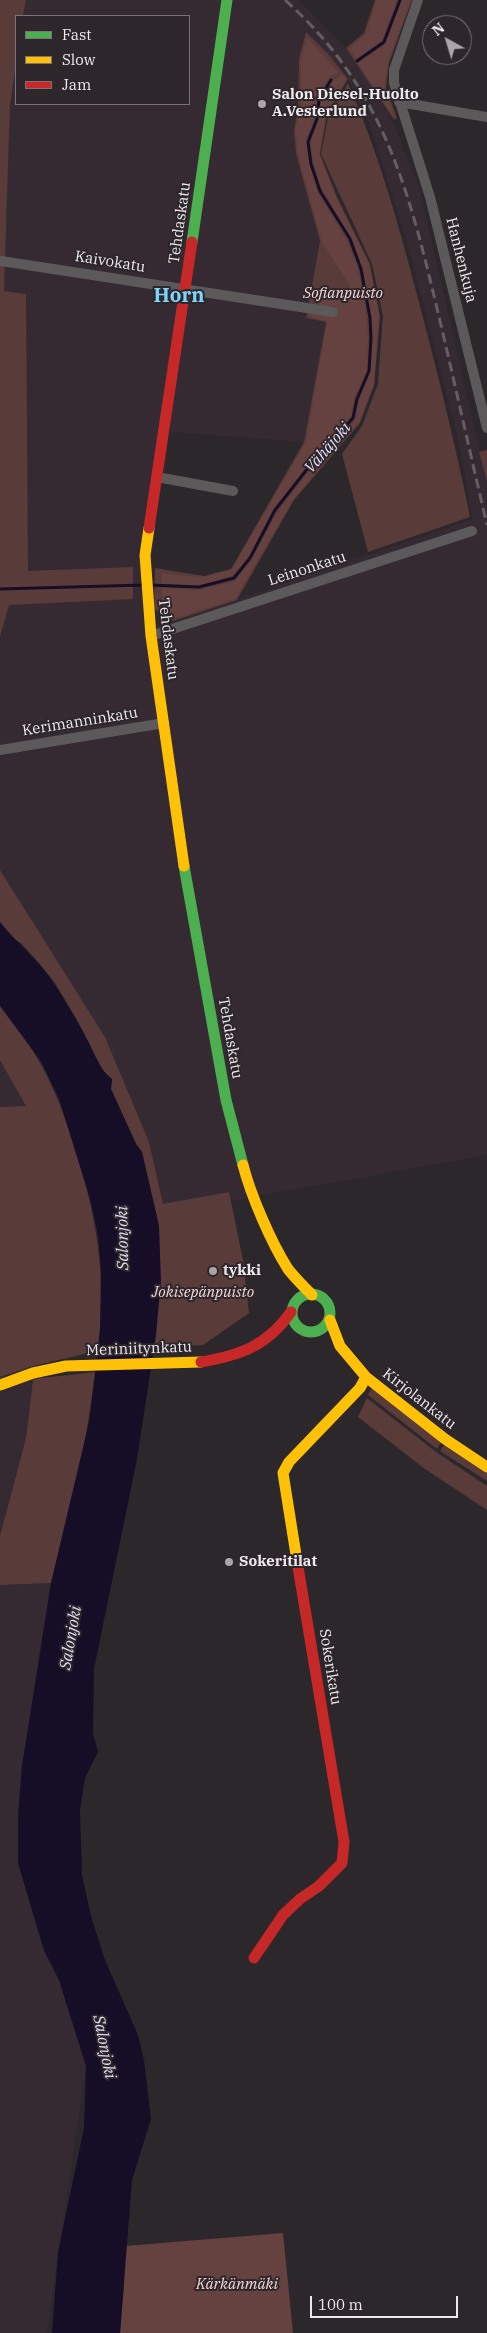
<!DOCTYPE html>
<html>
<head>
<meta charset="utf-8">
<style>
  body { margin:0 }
  #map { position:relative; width:487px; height:2333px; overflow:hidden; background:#2c272a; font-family:"IBM Plex Serif",serif }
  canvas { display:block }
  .legend { position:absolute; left:15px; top:15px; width:175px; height:90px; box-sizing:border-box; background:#2d262a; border:1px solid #7a7478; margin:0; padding:6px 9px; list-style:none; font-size:15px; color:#ede9ec }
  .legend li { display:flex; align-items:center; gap:10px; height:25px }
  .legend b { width:25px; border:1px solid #7a7478 }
  .north { position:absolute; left:422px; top:15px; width:50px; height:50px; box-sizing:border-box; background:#2d262a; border:1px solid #7a7478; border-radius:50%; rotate:321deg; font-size:14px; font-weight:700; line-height:20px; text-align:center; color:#ede9ec }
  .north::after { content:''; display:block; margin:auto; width:18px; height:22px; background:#a9a5a8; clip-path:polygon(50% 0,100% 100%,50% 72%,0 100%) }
  .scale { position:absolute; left:310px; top:2296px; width:148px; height:22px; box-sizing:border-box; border:2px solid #ede9ec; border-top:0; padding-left:6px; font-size:15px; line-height:18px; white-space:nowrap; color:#ede9ec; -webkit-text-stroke:4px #2d262a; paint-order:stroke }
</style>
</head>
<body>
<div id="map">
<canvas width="487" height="2333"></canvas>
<ul class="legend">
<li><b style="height:6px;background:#4caf50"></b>Fast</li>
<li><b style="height:6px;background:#ffc107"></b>Slow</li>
<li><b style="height:6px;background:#c62828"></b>Jam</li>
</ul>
<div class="north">N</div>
<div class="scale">100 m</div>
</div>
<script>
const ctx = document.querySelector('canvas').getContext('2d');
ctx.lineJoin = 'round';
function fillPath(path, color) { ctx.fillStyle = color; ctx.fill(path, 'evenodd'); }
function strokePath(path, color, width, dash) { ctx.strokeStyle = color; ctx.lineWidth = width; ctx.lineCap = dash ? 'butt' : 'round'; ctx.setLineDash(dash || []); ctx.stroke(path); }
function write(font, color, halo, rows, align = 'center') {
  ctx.font = font + ' "IBM Plex Serif",serif'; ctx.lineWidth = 4; ctx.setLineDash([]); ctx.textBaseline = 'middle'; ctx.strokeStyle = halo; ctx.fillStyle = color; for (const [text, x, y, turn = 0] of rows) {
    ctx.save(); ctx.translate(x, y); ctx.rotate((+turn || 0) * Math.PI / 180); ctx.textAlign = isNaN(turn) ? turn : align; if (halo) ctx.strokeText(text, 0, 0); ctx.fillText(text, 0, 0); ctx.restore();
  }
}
fillPath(new Path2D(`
  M26 0H298L346 48 376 92 395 127 419 187 487 481V1155L230 1201 228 1192 163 1205 149 1142 105 1037 0 870V637L12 595 26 294 4 291 10 106 16 64V104H189V16H23ZM306 32 348 79 370 126 408 245 457 434 473 519 156 627 150 567 169 432 304 442 326 322 306 318 320 241 296 154 294 131 298 108 299 59Z
  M0 1060 26 1106 0 1107Z
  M33 1366 26 1438 0 1536V1377Z
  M51 1583 22 1766 18 1863 43 1950 59 1980 86 2066 47 2333H0V1585Z`), '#362a32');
fillPath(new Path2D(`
  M0 0H26L23 16H16V64L10 106 4 291 26 294 28 571 133 567V599L9 605 0 637Z
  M375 0H412L389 63 386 88 397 118 394 120 346 48 364 33Z
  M306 32 328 54 348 79 327 115 320 154 337 197 370 264 380 316 374 385 360 423 294 500 237 600 173 621 154 609 155 568 204 576 231 569 304 442 326 322 306 318 320 241 296 154 294 131 298 108 299 59Z
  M348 83C380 156 401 233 421 310 439 379 456 447 470 517L368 552 342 454 362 426 378 384 383 316 372 264 321 154 328 117Z
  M487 450V481L479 452Z
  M0 870 105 1037 149 1142 163 1204 229 1192 243 1260 249 1313 203 1345 153 1348 159 1226 142 1152 136 1144 111 1089 112 1079 104 1073 77 1020 55 983 39 963 21 943 11 937 0 922Z
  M0 1006C40 1051 62 1103 79 1160 97 1223 108 1286 97 1351L33 1366 0 1377V1107L26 1106 0 1060Z
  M96 1372 83 1453 51 1583 0 1585V1536L26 1438 33 1379Z
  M376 1379 443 1439 437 1449 368 1395Z
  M367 1398 436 1452 487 1486V1510L425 1469 358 1417Z
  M446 1442 487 1468V1481L440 1451Z`), '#593c39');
fillPath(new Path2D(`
  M377 0H397L382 40 357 59 349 49 366 34Z
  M402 0H411L388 61 384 87 394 117 358 63 385 45Z
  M307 38 338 72 330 77 319 90 315 117 306 140 310 165 318 193 345 237 357 265 364 299 368 336 367 370 354 398 351 416 326 442 273 510 249 558 233 575 200 586 161 584 162 574 203 577 232 569 306 442 327 322 309 316 310 311 335 315 336 307 316 306 318 300 343 292 351 287 322 242 298 154 295 130 301 106V61Z
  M342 75 346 79 326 115 319 154 336 197 369 264 379 315 374 385 359 422 293 500 235 599 173 619 164 612 161 588 199 590 235 581 252 559 276 514 311 468 355 419 359 400 370 371 372 338 362 269 352 239 322 190 313 163 311 141 319 119 320 100 332 81Z
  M283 2233 293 2333H120L124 2285 125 2246Z`), '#654240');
fillPath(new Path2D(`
  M0 922C17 944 40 960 55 985 67 1003 78 1022 88 1041 95 1055 100 1070 112 1079L111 1089 136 1144 142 1152 159 1226 161 1281 156 1335 137 1459 94 1669 93 1734 98 1752 85 1778 80 1810 82 1875 91 1916 105 1960 138 2035 144 2060 151 2119 132 2180 120 2333H52L58 2252 84 2128 86 2066 59 1980 44 1950 18 1863V1815L22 1766 51 1583 89 1422 100 1332 101 1269 98 1236 91 1202 59 1099 42 1063 0 1006Z`), '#160e27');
strokePath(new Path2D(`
  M357 61 384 42 400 0
  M150 585 199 587 234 578 250 558 275 510 308 468 353 418 357 399 369 371 371 338 370 318 361 269 350 239 320 191 311 164 308 142 317 119 319 100 331 80
  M0 589 144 585`), '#160e27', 3);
strokePath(new Path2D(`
  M418 0 394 70V83L430 197 487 428
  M399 102 487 117
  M1 261 333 312
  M157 477 233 491
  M151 636 472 531
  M0 750 164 723`), '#5c595a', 10);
strokePath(new Path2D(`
  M192 242 227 0
  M184 866 226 1100 243 1165
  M292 1313a19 19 0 1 1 38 0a19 19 0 1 1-38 0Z`), '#4caf50', 11);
strokePath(new Path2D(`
  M149 528 145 555 151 636 184 866
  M243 1165C251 1196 271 1242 288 1269 295 1278 304 1287 312 1295
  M330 1320 340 1346 366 1377 445 1439 487 1467
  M0 1385 33 1373 66 1366 201 1362
  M297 1561 283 1473 289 1462 360 1388 366 1377`), '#ffc107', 11);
strokePath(new Path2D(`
  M149 528 192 242
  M201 1362C241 1355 267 1346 291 1312
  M254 1958 283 1915 300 1899 319 1886 342 1863 344 1842 297 1561`), '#c62828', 11);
strokePath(new Path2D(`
  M285 0C386 90 410 195 440 321 456 389 471 457 487 525`), '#635f61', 3, [10, 5]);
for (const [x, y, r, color] of [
  [262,104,5,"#a9a5a8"],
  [213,1271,5,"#a9a5a8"],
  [229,1562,5,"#a9a5a8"]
]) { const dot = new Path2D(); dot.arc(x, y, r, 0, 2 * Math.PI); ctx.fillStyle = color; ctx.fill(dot); strokePath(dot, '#2d262a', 2); }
write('bold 15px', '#ede9ec', '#2d262a', [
  ["Salon Diesel-Huolto",272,95],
  ["A.Vesterlund",272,112],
  ["tykki",223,1271],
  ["Sokeritilat",239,1562]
], 'left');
write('15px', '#ede9ec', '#2d262a', [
  ["Tehdaskatu",180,223,-82],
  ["Hanhenkuja",461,260,76],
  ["Kaivokatu",110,262,9],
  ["Leinonkatu",307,569,-18],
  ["Tehdaskatu",168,639,83],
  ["Kerimanninkatu",80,722,-9],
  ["Tehdaskatu",230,1038,80],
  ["Meriniitynkatu",139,1349,-2],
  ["Kirjolankatu",419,1399,38],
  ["Sokerikatu",330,1667,81]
]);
write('italic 15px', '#f6d7d4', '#2d262a', [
  ["Sofianpuisto",343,294],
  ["Jokisepänpuisto",203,1293],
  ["Kärkänmäki",237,2285]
]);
write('italic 16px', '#e2dcf6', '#2d262a', [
  ["Vähäjoki",328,448,-49],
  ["Salonjoki",123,1238,-91],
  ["Salonjoki",71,1638,-80],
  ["Salonjoki",104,2047,79]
]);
write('bold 20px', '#7dd5fb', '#2d262a', [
  ["Horn",179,296]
]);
</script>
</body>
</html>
